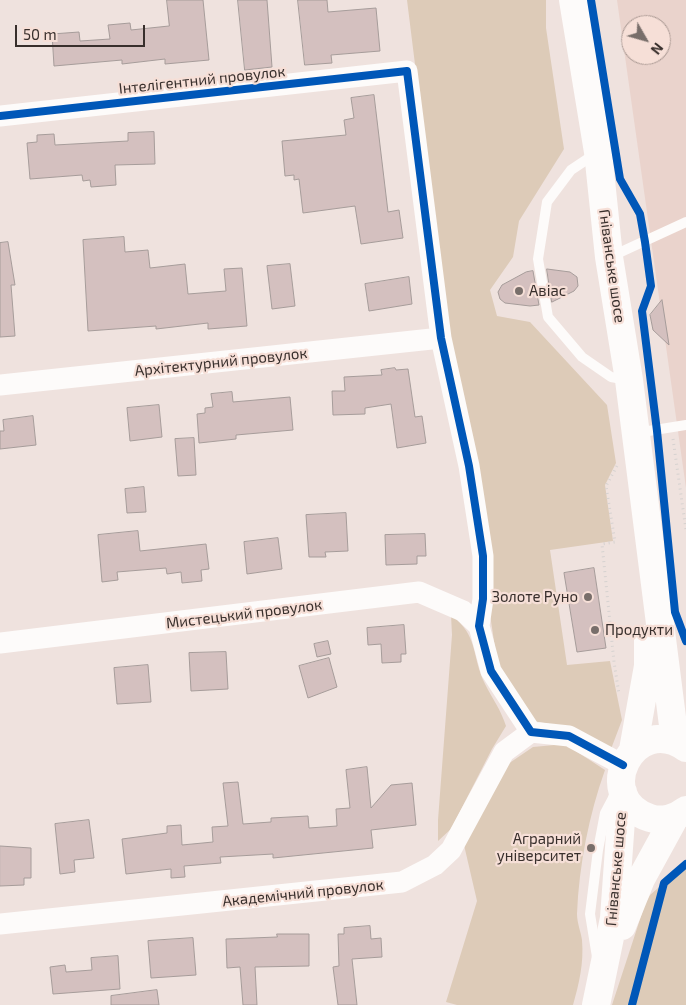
<!DOCTYPE html>
<html>
<head>
<meta charset="utf-8">
<style>
  body { margin:0 }
  #map { position:relative; width:686px; height:1005px; overflow:hidden; background:#efe2de; font-family:"Exo 2",sans-serif }
  canvas { display:block }
  .north { position:absolute; left:621px; top:15px; width:50px; height:50px; box-sizing:border-box; background:#f6dfd7; border:1px solid #aa9993; border-radius:50%; rotate:128deg; font-size:14px; font-weight:700; line-height:20px; text-align:center; color:#382f2c }
  .north::after { content:''; display:block; margin:auto; width:18px; height:22px; background:#786e6a; clip-path:polygon(50% 0,100% 100%,50% 72%,0 100%) }
  .scale { position:absolute; left:15px; top:25px; width:130px; height:22px; box-sizing:border-box; border:2px solid #382f2c; border-top:0; padding-left:6px; font-size:15px; line-height:18px; white-space:nowrap; color:#382f2c; -webkit-text-stroke:4px #f6dfd7; paint-order:stroke }
</style>
</head>
<body>
<div id="map">
<canvas width="686" height="1005"></canvas>
<div class="north">N</div>
<div class="scale">50 m</div>
</div>
<script>
const ctx = document.querySelector('canvas').getContext('2d');
ctx.lineJoin = 'round';
function fillPath(path, color) { ctx.fillStyle = color; ctx.fill(path, 'evenodd'); }
function strokePath(path, color, width, dash) { ctx.strokeStyle = color; ctx.lineWidth = width; ctx.lineCap = dash ? 'butt' : 'round'; ctx.setLineDash(dash || []); ctx.stroke(path); }
function write(font, color, halo, rows, align = 'center') {
  ctx.font = font + ' "Exo 2",sans-serif'; ctx.lineWidth = 4.5; ctx.setLineDash([]); ctx.textBaseline = 'middle'; ctx.strokeStyle = halo; ctx.fillStyle = color; for (const [text, x, y, turn = 0] of rows) {
    ctx.save(); ctx.translate(x, y); ctx.rotate((+turn || 0) * Math.PI / 180); ctx.textAlign = isNaN(turn) ? turn : align; if (halo) ctx.strokeText(text, 0, 0); ctx.fillText(text, 0, 0); ctx.restore();
  }
}
fillPath(new Path2D(`
  M617 0H686V488ZM631 25H661V55H631Z`), '#ead3cc');
fillPath(new Path2D(`
  M407 0H546V28L564 149 519 221 513 257 490 290 497 316 530 322 607 405 616 463 605 485 613 541 550 550 567 665 610 661 622 720 611 749 572 728 533 721 499 675 449 338Z
  M451 615C479 636 471 655 485 684 492 698 501 710 506 726L492 749 451 829 438 841V820L452 635Z
  M565 744 605 770C589 815 579 865 577 914 577 923 581 932 582 940 584 963 579 984 573 1005H457L446 1002 477 901 464 845 508 764 533 747Z
  M686 864V1005H612L645 904 650 895Z`), '#ddcbb8');
const building = new Path2D(`
  M167 0H203L209 60 165 64V59L122 64V60L54 66 52 34 79 32 80 41 110 39 108 25 130 23 131 30 169 26Z
  M238 0H267L272 67 245 70Z
  M298 0H327L328 12 376 8 380 51 331 55 332 63 305 65Z
  M374 95 388 212 399 210 403 238 361 244 355 206 303 213 299 179 294 180V175L285 176 282 141 346 135 344 120 354 118 351 98Z
  M154 132 155 164 115 165 116 185 91 187 90 180 83 181 82 175 30 179 27 143 37 142V135L54 134 55 145 128 141V133Z
  M124 237 125 252 148 250 150 268 185 264 188 294 226 291 224 269 242 268 247 326 208 329V323L156 329V326L88 331 83 240Z
  M8 242 15 285H11L15 336 0 337V243Z
  M290 264 295 306 272 309 267 266Z
  M547 269 570 272 577 277 578 286 574 291 552 302Z
  M533 271 539 305 530 306 505 303 500 299 498 292 502 285 526 272Z
  M409 277 412 304 369 311 365 284Z
  M662 300 669 345 653 330 650 315Z
  M395 368 396 370 408 369 415 417 422 416 426 443 397 448 391 404 365 408V414L333 415 332 391H345L344 377 382 375 381 370Z
  M232 392 233 402 290 397 293 430 236 435V439L199 443 197 414 205 413V408L213 407 211 394Z
  M159 405 162 437 130 441 127 408Z
  M33 416 36 445 0 449V431H4L3 420Z
  M194 438 196 475 178 476 175 439Z
  M144 487 146 512 127 513 125 489Z
  M346 513 348 551 325 552 326 557H309L306 515Z
  M138 531 140 551 206 544 209 569 201 570 202 581 182 583 181 572 167 574 166 568 117 572 118 580 102 582 98 535Z
  M425 534 426 556H417V564L386 565 385 535Z
  M278 538 282 569 247 574 244 542Z
  M594 568 606 648 577 652 564 573Z
  M404 625 406 654H401V662L382 663 381 644 368 645 367 628Z
  M328 641 331 654 317 657 314 644Z
  M226 652 228 689 191 691 189 653Z
  M329 658 337 687 308 698 299 666Z
  M148 665 151 702 117 704 114 668Z
  M367 767 371 808 391 785 412 783 416 825 371 830 373 848 273 858V854L220 857 221 863 184 866 185 877 171 878V869L126 874 122 839 167 833V826L181 825 182 845 213 842 212 827 228 826 223 783 238 782 243 824 271 822V818L308 816 309 828 337 826 336 809 350 808 346 770Z
  M89 820 94 858 74 860 75 872 60 874 55 824Z
  M0 846 31 848V878H24V885L0 886Z
  M370 926 371 939 381 938 382 957 352 959 357 1005H338L333 967 339 966 338 934H344V928Z
  M277 934H309V966L255 967 257 1005H243L240 967 227 968 226 939 277 937Z
  M193 938 196 975 151 978 148 941Z
  M118 956 120 989 53 994 50 967 65 965 66 972 92 970 91 958Z
  M157 990 159 1005H111V996Z`);
fillPath(building, '#d4c0bf');
strokePath(building, '#a69c9a', 1);
strokePath(new Path2D(`
  M673 439 686 530
  M617 466 606 486 615 542 602 544 614 662 619 694`), '#d6d2d0', 3, [1, 4]);
strokePath(new Path2D(`
  M595 154 571 170 547 202 538 259 548 317 582 357 611 377 628 380
  M610 257 686 222
  M636 433 686 425
  M597 957 590 914 598 850 605 813 614 796`), '#fdfbfa', 10);
strokePath(new Path2D(`
  M0 116 407 71 441 338 469 466 483 556V599L479 626 491 671 531 732 569 736 623 765
  M0 385 441 338
  M0 643 419 592 463 611 479 626
  M0 924 402 882 435 865 451 850 504 752 531 732`), '#fdfbfa', 21);
strokePath(new Path2D(`
  M573 0 598 152 609 257 629 380 675 741
  M686 748C634 711 590 798 650 818 662 822 676 818 686 810
  M633 750 648 666V639
  M622 926 641 879 675 817
  M596 1005 614 918 623 792`), '#fdfbfa', 28);
strokePath(new Path2D(`
  M591 0 620 179 640 214 645 242 651 286 642 311 657 431 675 612 686 641
  M0 116 407 71 441 338 469 466 483 556V599L479 626 491 671 531 732 569 736 623 765
  M632 1005 664 883 686 864`), '#0057b8', 8);
for (const [x, y, r, color] of [
  [519,291,5,"#786e6a"],
  [588,597,5,"#786e6a"],
  [595,630,5,"#786e6a"],
  [591,848,5,"#786e6a"]
]) { const dot = new Path2D(); dot.arc(x, y, r, 0, 2 * Math.PI); ctx.fillStyle = color; ctx.fill(dot); strokePath(dot, '#f6dfd7', 2); }
write('15px', '#382f2c', '#f6dfd7', [
  ["Інтелігентний провулок",202,80,-6],
  ["Гніванське шосе",612,266,82],
  ["Архітектурний провулок",221,362,-6],
  ["Мистецький провулок",244,614,-7],
  ["Гніванське шосе",616,869,-85],
  ["Академічний провулок",303,893,-6]
]);
write('15px', '#382f2c', '#f6dfd7', [
  ["Авіас",529,291],
  ["Золоте Руно",578,597,"right"],
  ["Продукти",605,630],
  ["Аграрний",581,839,"right"],
  ["університет",581,856,"right"]
], 'left');
</script>
</body>
</html>
